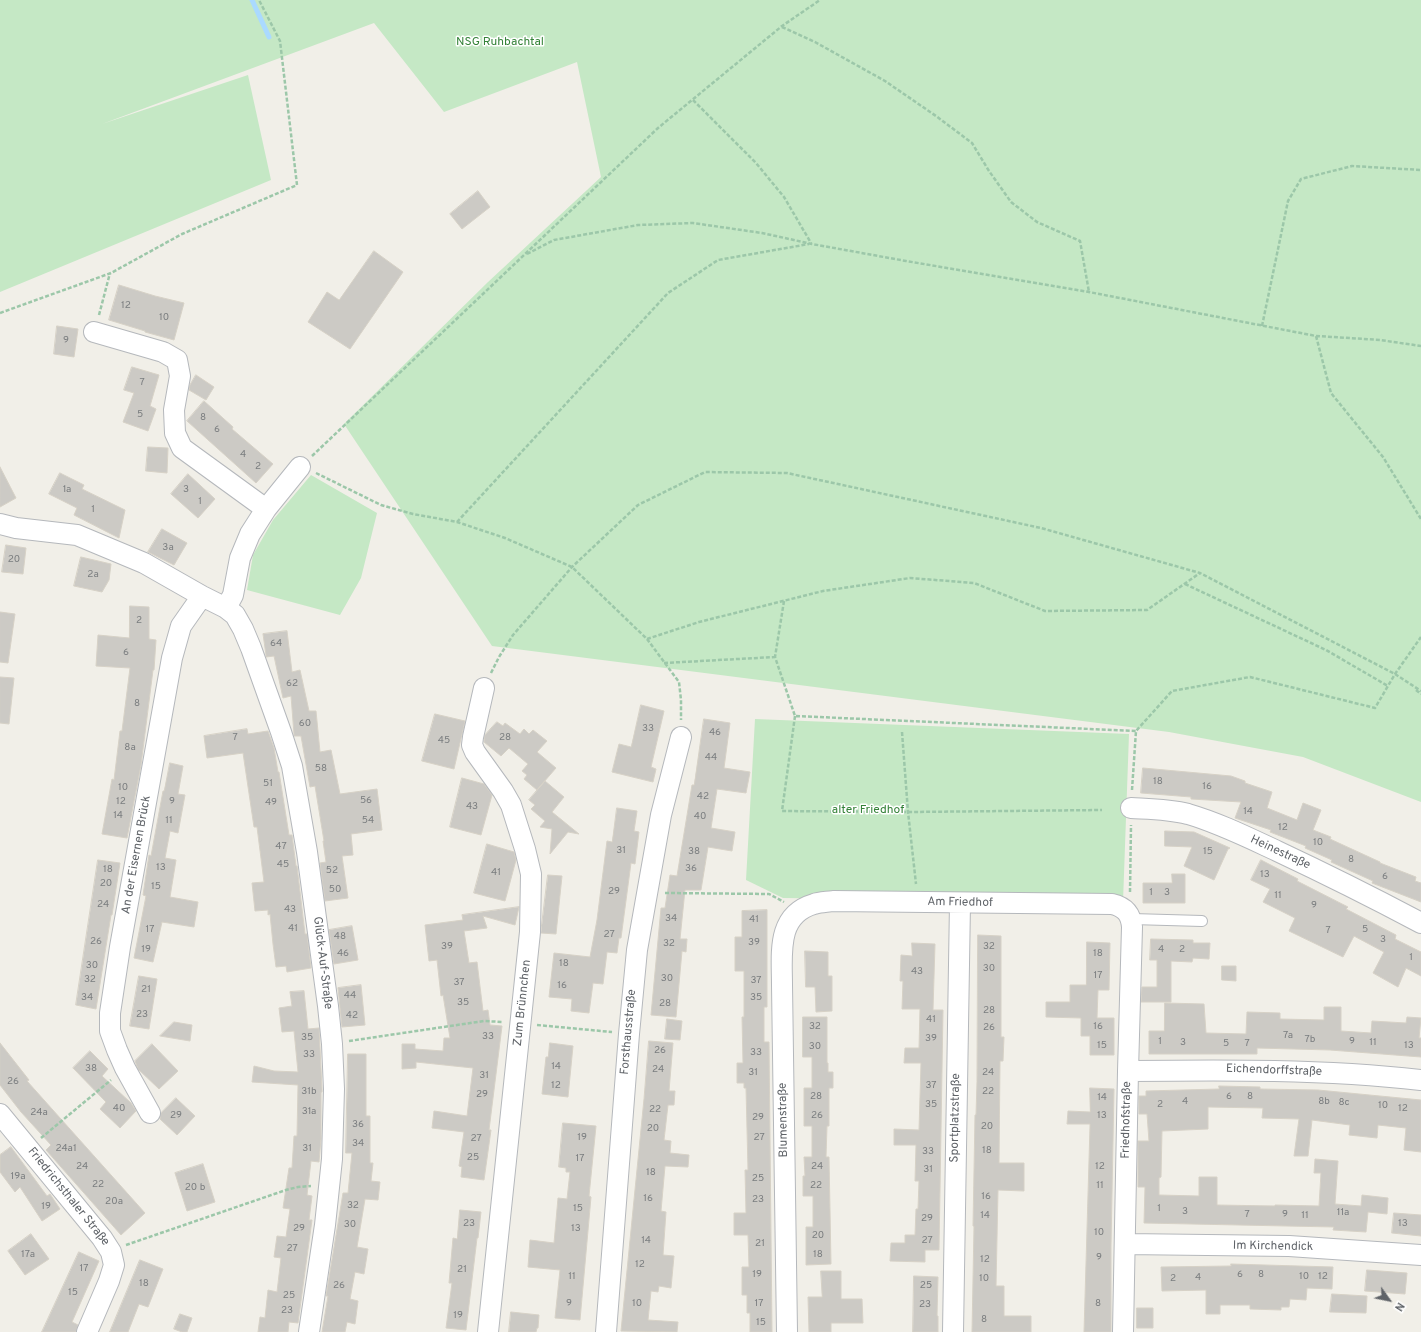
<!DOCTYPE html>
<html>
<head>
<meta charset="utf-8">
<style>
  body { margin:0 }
  #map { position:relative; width:1421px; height:1332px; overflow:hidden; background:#f1efe8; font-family:Overpass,sans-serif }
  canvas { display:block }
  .north { position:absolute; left:1369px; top:1280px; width:40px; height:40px; -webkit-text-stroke:3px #fff; paint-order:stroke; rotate:123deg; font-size:11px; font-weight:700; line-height:16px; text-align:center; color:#5f6368 }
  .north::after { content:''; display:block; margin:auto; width:14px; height:18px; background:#5f6368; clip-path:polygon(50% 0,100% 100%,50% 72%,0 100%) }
</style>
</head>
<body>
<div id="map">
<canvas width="1421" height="1332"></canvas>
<div class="north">N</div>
</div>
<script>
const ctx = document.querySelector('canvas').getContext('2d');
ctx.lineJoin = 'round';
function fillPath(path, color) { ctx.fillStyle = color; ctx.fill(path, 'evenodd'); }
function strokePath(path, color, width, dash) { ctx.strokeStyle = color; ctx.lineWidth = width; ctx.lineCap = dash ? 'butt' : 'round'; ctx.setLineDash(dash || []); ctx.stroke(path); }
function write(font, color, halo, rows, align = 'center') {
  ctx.font = font + ' Overpass,sans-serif'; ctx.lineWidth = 3; ctx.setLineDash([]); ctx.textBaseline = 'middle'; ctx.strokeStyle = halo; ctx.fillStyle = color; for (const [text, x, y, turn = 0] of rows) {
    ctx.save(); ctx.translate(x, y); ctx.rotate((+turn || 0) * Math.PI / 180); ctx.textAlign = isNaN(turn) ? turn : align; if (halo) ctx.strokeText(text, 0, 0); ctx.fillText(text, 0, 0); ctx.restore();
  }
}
fillPath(new Path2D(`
  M0 0H1421V802L1303 757 1169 732 492 646 344 424 488 282 601 177 577 62 444 112 374 23 102 124 248 75 271 180 0 292Z
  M311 475 377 513 361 578 340 615 247 590 253 555 273 520Z
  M755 719 1129 734 1123 902 783 898 746 880Z`), '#c5e8c5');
strokePath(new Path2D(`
  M252 0 269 37`), '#aadaff', 5);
const building = new Path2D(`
  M478 191 490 207 462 229 450 214Z
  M374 251 403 272 350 349 308 322 327 292 339 300Z
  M119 285 155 296 184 303 174 340 145 332V331L109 320Z
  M57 326 78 329 74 357 54 354Z
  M132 367 159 375 150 406 156 409 148 431 123 422 134 393 124 390Z
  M196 375 214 387 206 400 189 390 190 385Z
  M204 401 233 427 232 429 273 464 256 483 187 421Z
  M148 447 168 448 167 473 146 471Z
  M0 467 16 498 0 507Z
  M60 473 84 485 82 489 125 510 119 538 74 515 77 508 49 494Z
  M188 474 215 499 198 518 171 494Z
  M162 529 187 543 174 565 148 552Z
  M6 545 26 548 23 574 2 572Z
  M81 557 111 564 109 580 102 592 74 586Z
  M130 606 149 607V639L156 640 154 670H153L141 765 127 838 102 834 112 779 114 780 120 731H122L130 668 96 666 98 635 129 638Z
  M0 612 15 614 8 663 0 662Z
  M287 631 292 672 300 670 309 711H316L320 752 331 750 340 794 377 789 382 830 351 834 353 855 342 856 348 898 325 901 320 863 326 862 323 841H324L315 786 310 787 301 736H294V734L291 696 283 698 274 656 266 657V655L263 634Z
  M0 677 14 678 9 724 0 723Z
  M641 705 664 711 651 767 656 769 653 782 612 772 619 744 631 747Z
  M435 714 465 721 454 769 422 761Z
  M704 719 730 723 724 768 750 772 746 793 717 789 711 828 735 832 732 851 708 847 701 890H685L680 939H687L686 952 682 951 676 1017 651 1015 661 908H665L670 875 677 876 692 785H694Z
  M497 722 503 726 505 723 520 734 524 729 529 734 533 730 547 741 537 752 556 768 537 790 524 779 527 775 522 771 528 764 509 748 501 756 484 742 485 735Z
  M247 729 248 734 268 731 274 748 278 772H279L289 835H292L296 866H297L305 934H307L311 968 287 972 286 966 276 967 273 944 270 914 268 915V910L255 911 252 883 264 882 257 827H254L243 753 207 758 204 736Z
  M170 763 183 766 178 794 185 795 178 833 170 831 165 858 176 860 170 897 198 902 194 927 162 922 153 962 134 958 146 896 143 895 149 855 151 856 163 791H164Z
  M1143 768 1231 776 1245 781V783L1272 792 1267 808 1297 820 1303 803 1321 810 1313 830 1331 837 1330 839 1380 862V863L1416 877 1415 881 1421 883V902L1372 883 1373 881 1331 862 1332 860 1305 848 1306 846 1270 832 1271 830 1235 818 1241 802 1191 799V797L1141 793Z
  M462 778 484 784 492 795 481 835 450 827Z
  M545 781 564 797 552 812 579 834 568 832 550 854 552 829 540 827 545 821 531 809 535 805 529 800Z
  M617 808 637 811 634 831 639 832 635 864 631 863 621 938H619L617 953 607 952 603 984 593 983 589 1013 571 1011 572 999 549 997 554 953 590 957 597 920 607 841 612 842Z
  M1165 831 1194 832 1230 848 1228 849 1214 880 1184 866 1192 847 1165 846Z
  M487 844 514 852 516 860 505 901 474 893Z
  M98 860 120 863 112 915H111L96 1009 76 1005Z
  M1261 860 1298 879 1297 881 1348 907 1346 909 1396 935 1395 939 1421 952V976L1406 968 1398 987 1373 973 1384 952 1354 936 1343 957 1289 931 1295 918 1263 902 1270 889 1251 880Z
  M1172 874H1185V903H1143V883H1172Z
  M548 875 562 876 556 934 541 933Z
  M519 907 515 925 483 916 487 928 464 931 469 963 477 962 483 1011 488 1010 490 1025 502 1026 489 1130H491L484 1180 461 1177 462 1167 459 1166 464 1132 432 1128 434 1111 467 1116 473 1068 416 1062V1068L402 1069V1044H415V1049L443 1051 444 1038H450L443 995 441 996 437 960 429 961 425 925 463 920 462 915Z
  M767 910V1007H764V1042H769L772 1332H750V1313H747V1295H742V1267H749L748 1235H734V1213H746L745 1170H748L746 1088H744V1083H737V1063H743L742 1017H744V971H735V937H742V911Z
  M352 926 358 960 334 964 329 930Z
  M978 935 1001 936V1037H1004L1003 1061H1000L999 1163H1024V1191L998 1190 996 1286H1004V1316H1031V1332H972L974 1226H973L975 1115H976L977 1082Z
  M1151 939 1193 940V943H1210L1209 959 1193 958 1192 962 1171 961V1002H1141L1142 987H1157V960H1150Z
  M1087 942 1110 943 1109 990H1098L1097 1018H1114V1055H1090V1036H1081V1018L1046 1017V1002H1070V985H1086Z
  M912 943 935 944 933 1010H943L939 1250H925V1262L890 1261 891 1243H905V1235H915L916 1209H918L919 1181H915L916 1145H894V1129L919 1130 921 1063H904L905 1048H919L920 1009H902L903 981H900L901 955 912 956Z
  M805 951 828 952V976H832V1011L816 1012 815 987H806Z
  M1222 966H1236V981L1222 980Z
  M139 976 157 979 149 1029 130 1026Z
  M361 985 365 1025 342 1027 338 988Z
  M304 991 308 1029 319 1028 322 1089V1092H321V1139L319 1162 311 1161 307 1195 312 1196 309 1220H312L298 1323 289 1322 288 1332H258L260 1317 265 1318 268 1290 277 1292 281 1258 274 1257 277 1236 286 1237 290 1209 283 1208 289 1168H292L294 1136H297L298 1085 252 1082 254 1066 274 1071 298 1072 294 1031 282 1032 279 1008 292 1006 290 992Z
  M1165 1003 1204 1004 1206 1033 1246 1034 1247 1012 1280 1013V1019L1324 1020V1007H1341V1031L1371 1033 1372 1021 1406 1023 1407 1017 1421 1018 1419 1038H1421V1057L1330 1050 1257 1048V1054H1149V1031H1164Z
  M803 1017H827V1063H828V1072H833V1088H829V1126H827L826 1157H829L831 1264 806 1265V1227H813V1196H803V1176H805L804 1157H812V1126H804V1088H812V1057H803Z
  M667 1019 682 1021 680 1040 665 1039Z
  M174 1022 192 1025 190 1041 160 1036Z
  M649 1041 673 1043 669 1091H675L674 1105H668L664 1140 671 1141 670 1153 689 1155 688 1167 665 1166 661 1211 666 1212 663 1255 674 1256 671 1288 659 1286 658 1292 651 1291 648 1320 678 1322 677 1332 621 1331 644 1099Z
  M0 1043 29 1080 27 1081 145 1213 121 1235 46 1150 51 1145 21 1112 0 1085Z
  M550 1043 573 1046 568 1097 542 1094 546 1057H548Z
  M152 1044 178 1071 159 1089 138 1069 135 1061Z
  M90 1051 108 1069 102 1076 131 1103 136 1111 120 1128 100 1109 106 1102 73 1068Z
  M348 1054H366V1116H370V1163H373L371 1181 380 1182 378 1200 365 1199 357 1247 368 1249 364 1274 355 1272 350 1299 358 1301 355 1324 347 1322 345 1332H322L328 1296H326L343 1193H348L352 1153H346Z
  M1219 1086 1260 1087V1089L1318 1090 1421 1100V1152L1404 1150 1406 1128 1378 1125 1377 1138 1349 1135 1350 1125 1312 1120 1308 1156H1294L1299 1119 1262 1118 1263 1108 1208 1107V1129L1162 1131 1161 1177 1159 1178V1195L1199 1196V1177H1217V1205L1275 1206V1205L1319 1206 1321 1173H1314L1315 1159 1338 1161 1335 1204 1361 1206 1362 1195 1388 1198 1387 1214 1368 1212 1366 1232 1333 1230 1334 1227 1144 1223 1145 1187H1138V1141H1149L1147 1114H1139V1096H1146V1091L1219 1089Z
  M1090 1088 1114 1089 1111 1246V1332H1084L1090 1126V1124H1067L1068 1111 1090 1112Z
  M176 1098 195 1116 177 1135 160 1119 161 1113Z
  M563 1123 596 1126 589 1196 591 1197 580 1320 555 1318 560 1270 528 1267 530 1240 554 1243 558 1198 567 1199 570 1172H566V1168L559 1167Z
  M11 1147 47 1196 50 1194 60 1209 42 1221 20 1187 15 1192 0 1172V1155Z
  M203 1164 215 1202 187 1211 175 1173Z
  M460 1210 481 1212 478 1238H477L466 1330 446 1328 452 1283H449L453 1238 457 1239Z
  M1394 1213 1421 1215V1236L1392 1233Z
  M31 1234 49 1259 25 1275 8 1251Z
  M79 1252 99 1261 72 1322 78 1325 76 1332H42Z
  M140 1260 163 1269 148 1307 139 1304 128 1332H110Z
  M1231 1264 1333 1267 1332 1289 1307 1288 1306 1300 1290 1299 1289 1307H1281V1310L1250 1309V1305H1220V1314H1206V1290L1162 1291 1161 1267 1231 1266Z
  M1367 1270 1407 1273 1405 1294 1365 1291Z
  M821 1271H841V1299H862L863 1323H831V1332H809L808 1297H822Z
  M914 1276 938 1277 937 1316H938V1332H913Z
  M1332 1294 1367 1296 1366 1313 1330 1312Z
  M1137 1308H1153V1328H1137Z
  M511 1312 539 1315 538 1328H537L536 1332H509Z
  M180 1314 192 1318 187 1332H182L174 1329Z`);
fillPath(building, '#cccac5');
strokePath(building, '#d6d1c6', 1);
const lane = new Path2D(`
  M1132 919 1202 921`);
const street = new Path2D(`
  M94 332 163 352 177 360 180 376 174 410 175 433 182 448 266 509
  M0 524 16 528 77 535 144 563 202 596 226 608 235 615 243 629 251 648 281 732 292 766 307 852 328 1006 332 1044 334 1089 332 1159 325 1225 309 1332
  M226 608 233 595 240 558 250 534 266 509 300 467
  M484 688 473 737 472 745 475 752 503 791 511 805 525 849 531 874 530 932 488 1332
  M1131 808C1150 809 1169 809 1188 814 1219 823 1249 838 1277 851 1326 874 1374 898 1421 923
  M1128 1071C1225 1070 1324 1069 1421 1080
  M150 1113 125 1068 117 1050 110 1031V1013L120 947 172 658 181 626 202 596
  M0 1114 102 1238 111 1252 114 1265 109 1281 87 1332
  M1125 1244 1289 1246 1421 1255
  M606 1332 629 1034 637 950 661 815 681 737
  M787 1332 782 985C782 954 776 915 814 904 820 902 827 902 833 901L1112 904C1125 907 1131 914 1132 927L1128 1071 1123 1332
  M953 1332 960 903`);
strokePath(lane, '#b5b8bc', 12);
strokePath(street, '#b5b8bc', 22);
strokePath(new Path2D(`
  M782 27 815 42 885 81 936 116 972 143 989 171 1011 202 1037 222 1080 241 1089 292
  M693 100 756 163 784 197 811 243
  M527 254 554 240 638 225 693 223 762 233 812 244 906 261 1089 292 1316 336 1380 340 1421 346
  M0 313 111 273 182 234 297 185 280 41 259 0
  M99 315 110 273
  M1262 326 1288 201 1301 179 1352 166 1421 170
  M1316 336 1331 393 1383 457 1421 519
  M312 456 658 128 782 26 820 0
  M316 473 381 505 413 514 457 522 505 538 572 567 647 639 679 682 681 700V720
  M457 522 668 293 718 260 809 244
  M1185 584 1326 650 1388 686
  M784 601 775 657 795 716 1136 731
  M647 639 699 622 823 591 910 578 974 583 1045 611 1147 610 1200 573
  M664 663 775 657
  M491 673 499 657 513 635 572 567 638 505 705 472 787 473 1041 528 1200 573 1395 674 1421 691
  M1416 690 1421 694
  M795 716 782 811 908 812 1102 810
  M902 732 908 812 916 884
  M1132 790 1136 731 1172 691 1250 677 1375 708 1395 674 1421 637
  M1130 892 1131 825
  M665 893 769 894 784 902
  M537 1025 612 1032
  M349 1041 484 1021 503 1022
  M41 1138 111 1080
  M126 1245 286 1190 298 1187 311 1186`), '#9cc7a9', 2.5, [4, 2]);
strokePath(lane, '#fff', 10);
strokePath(street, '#fff', 20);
write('10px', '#7a7d7f', null, [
  ["12",126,306],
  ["10",164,318],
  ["9",66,341],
  ["7",142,383],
  ["5",140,415],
  ["8",203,418],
  ["6",217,430],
  ["4",243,455],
  ["2",258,467],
  ["1a",67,490],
  ["3",186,490],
  ["1",200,502],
  ["1",93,510],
  ["3a",168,548],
  ["20",14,560],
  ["2a",93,575],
  ["2",139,621],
  ["64",276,644],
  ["6",126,653],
  ["62",292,684],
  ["8",137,704],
  ["60",305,724],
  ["33",648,729],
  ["46",715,733],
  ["7",235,738],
  ["28",505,738],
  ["45",444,741],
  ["8a",130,748],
  ["44",711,758],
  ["58",321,769],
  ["18",1158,782],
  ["51",268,784],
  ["16",1207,787],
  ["10",123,788],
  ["42",703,797],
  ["56",366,801],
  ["12",121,802],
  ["9",172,802],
  ["49",271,803],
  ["43",472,807],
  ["14",1248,812],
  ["14",118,816],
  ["40",700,817],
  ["11",169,821],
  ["54",368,821],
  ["12",1283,828],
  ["10",1318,843],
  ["47",281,847],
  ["31",621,851],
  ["38",694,852],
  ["15",1208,852],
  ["8",1351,860],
  ["45",283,865],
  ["13",161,868],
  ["36",691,869],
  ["18",108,870],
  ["52",332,871],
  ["41",496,873],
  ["13",1265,875],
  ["6",1385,877],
  ["20",106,884],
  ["15",156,887],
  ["50",335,890],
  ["29",614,892],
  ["1",1151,893],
  ["3",1167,893],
  ["11",1278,896],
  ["24",103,905],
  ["9",1314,906],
  ["43",290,910],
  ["34",671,919],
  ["41",754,920],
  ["41",293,929],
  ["17",150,930],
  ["5",1365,930],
  ["7",1328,931],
  ["27",609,935],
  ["48",340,937],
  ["3",1383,940],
  ["26",96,942],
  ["39",754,943],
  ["32",669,944],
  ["39",447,947],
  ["32",989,947],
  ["19",146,950],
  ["4",1161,950],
  ["2",1182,950],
  ["46",343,954],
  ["18",1098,954],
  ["1",1411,958],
  ["18",564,964],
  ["30",92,966],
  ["30",989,969],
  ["43",917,972],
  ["17",1098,976],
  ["30",667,979],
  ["32",90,980],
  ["37",756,981],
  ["37",459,983],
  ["16",562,986],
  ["21",146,990],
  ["44",350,996],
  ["34",87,998],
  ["35",756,998],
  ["35",463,1003],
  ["28",665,1004],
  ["28",989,1011],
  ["23",142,1015],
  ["42",352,1016],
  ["41",931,1020],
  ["32",815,1027],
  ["16",1098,1027],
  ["26",989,1028],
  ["7a",1288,1036],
  ["33",488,1037],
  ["35",307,1038],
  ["39",931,1039],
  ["7b",1310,1040],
  ["1",1160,1042],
  ["9",1352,1042],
  ["3",1183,1043],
  ["11",1373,1043],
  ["5",1226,1044],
  ["7",1247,1044],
  ["15",1102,1046],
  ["13",1409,1046],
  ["30",815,1047],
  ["26",660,1051],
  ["33",756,1053],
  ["33",309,1055],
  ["14",556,1067],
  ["38",91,1069],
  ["24",658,1070],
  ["31",753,1073],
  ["24",988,1073],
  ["31",484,1076],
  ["26",13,1082],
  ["12",556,1086],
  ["37",931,1086],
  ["31b",309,1092],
  ["22",988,1092],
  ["29",482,1095],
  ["28",816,1097],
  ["6",1229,1097],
  ["8",1250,1097],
  ["14",1102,1098],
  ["4",1185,1102],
  ["8b",1324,1102],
  ["8c",1344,1103],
  ["35",931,1105],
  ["2",1160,1105],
  ["10",1383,1106],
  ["40",119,1109],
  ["12",1403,1109],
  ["22",655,1110],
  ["31a",309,1112],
  ["24a",39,1113],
  ["29",176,1116],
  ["26",817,1116],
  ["13",1102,1116],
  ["29",758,1118],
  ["36",358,1125],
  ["20",987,1127],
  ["20",653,1129],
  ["19",582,1138],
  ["27",759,1138],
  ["27",476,1139],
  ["34",358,1144],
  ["24a1",66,1149],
  ["31",307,1149],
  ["18",987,1151],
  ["33",928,1152],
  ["25",473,1158],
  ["17",580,1159],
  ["24",82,1167],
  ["24",817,1167],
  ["12",1100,1167],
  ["31",928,1170],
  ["18",651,1173],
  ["19a",18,1177],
  ["25",758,1179],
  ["22",98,1185],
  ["22",816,1186],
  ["11",1100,1186],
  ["20 b",195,1188],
  ["16",986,1197],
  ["16",648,1199],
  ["23",758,1200],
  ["20a",114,1202],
  ["32",353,1206],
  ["19",46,1207],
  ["15",578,1209],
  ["1",1159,1209],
  ["3",1185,1212],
  ["11a",1343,1213],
  ["7",1247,1215],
  ["9",1285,1215],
  ["14",985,1216],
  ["11",1305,1216],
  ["29",927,1219],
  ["23",469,1224],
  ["13",1403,1224],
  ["30",350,1225],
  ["29",299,1229],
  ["13",576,1229],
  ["10",1099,1233],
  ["20",818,1236],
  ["14",646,1241],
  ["27",927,1241],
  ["21",760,1244],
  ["27",292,1249],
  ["17a",28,1255],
  ["18",818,1255],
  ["9",1099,1258],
  ["12",985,1260],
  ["12",640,1265],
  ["17",84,1269],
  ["21",462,1270],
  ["19",757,1275],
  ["6",1240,1275],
  ["8",1261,1275],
  ["11",572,1277],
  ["10",1304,1277],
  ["12",1323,1277],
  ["4",1198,1278],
  ["10",984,1279],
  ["2",1173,1279],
  ["18",144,1284],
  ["26",339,1286],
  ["25",926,1286],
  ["15",73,1293],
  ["25",289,1296],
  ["9",569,1304],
  ["10",637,1304],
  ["17",759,1304],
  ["8",1098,1304],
  ["23",925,1305],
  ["23",287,1311],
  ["19",458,1316],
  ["8",984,1320],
  ["15",761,1323]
]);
write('12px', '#348238', '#fff', [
  ["NSG Ruhbachtal",500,43],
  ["alter Friedhof",868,811]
]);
write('12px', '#5f6368', '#fff', [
  ["Heinestraße",1280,853,25],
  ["An der Eisernen Brück",137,855,-80],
  ["Am Friedhof",960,903,1],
  ["Glück-Auf-Straße",322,963,83],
  ["Zum Brünnchen",523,1003,-84],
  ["Forsthausstraße",629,1032,-85],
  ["Eichendorffstraße",1274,1071,2],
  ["Sportplatzstraße",956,1118,-89],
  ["Blumenstraße",784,1120,-91],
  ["Friedhofstraße",1127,1120,-89],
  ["Friedrichsthaler Straße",68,1197,51],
  ["Im Kirchendick",1273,1247,1]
]);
</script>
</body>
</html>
